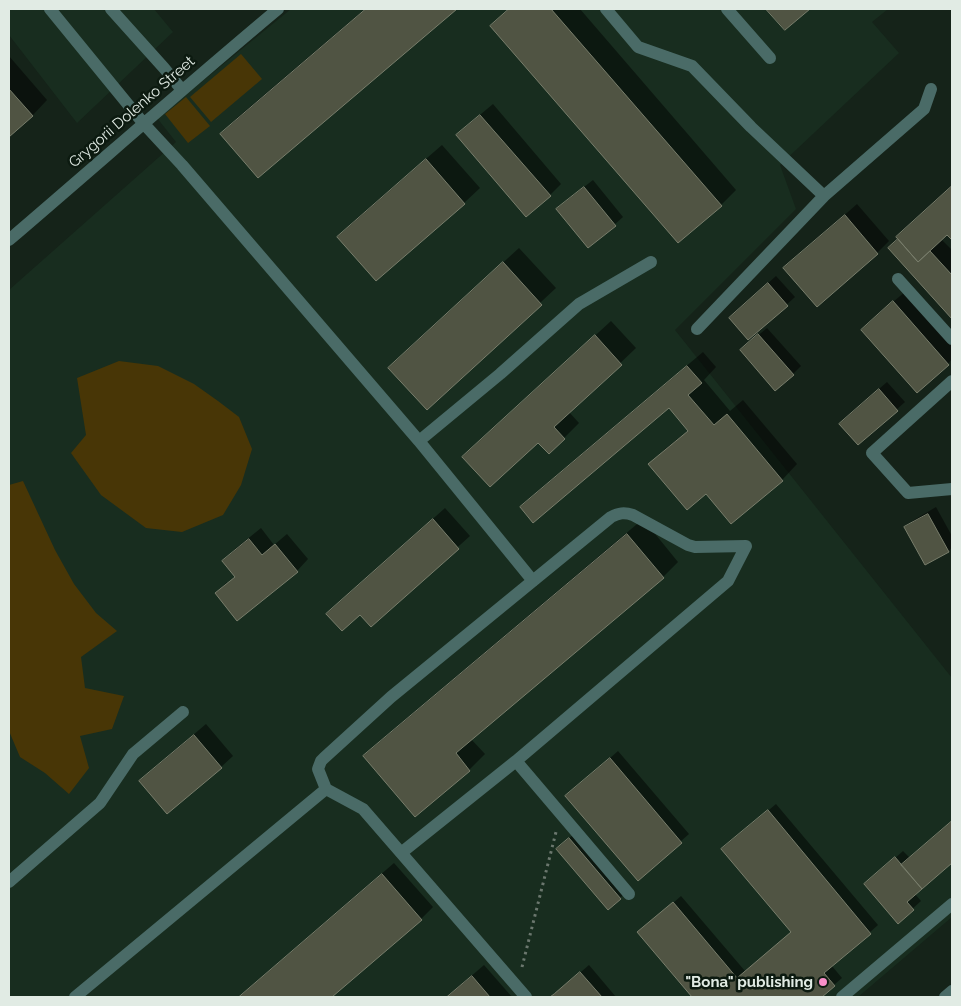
<!DOCTYPE html>
<style>
body{margin:0}
#map{position:relative;width:961px;height:1006px;overflow:hidden;background:#152319;font-family:Raleway,sans-serif}
canvas{display:block}
.frame{position:absolute;inset:0;border:10px solid #e1ebe4;pointer-events:none}
</style>
<div id="map">
<canvas width="961" height="1006"></canvas>
<div class="frame"></div>
</div>
<script>
const c = document.querySelector('canvas').getContext('2d');
c.lineJoin = 'round';
function fill(path, color) { c.fillStyle = color; c.fill(path, 'evenodd'); }
function trace(path, color, width, dash) { c.strokeStyle = color; c.lineWidth = width; c.lineCap = dash ? 'butt' : 'round'; c.setLineDash(dash || []); c.stroke(path); }
function drawText(font, color, halo, rows, align = 'center') {
  c.font = font + ' Raleway,sans-serif'; c.lineWidth = 5; c.setLineDash([]); c.textBaseline = 'middle'; c.strokeStyle = halo; c.fillStyle = color; for (const [text, x, y, turn = 0] of rows) {
    c.save(); c.translate(x, y); c.rotate((+turn || 0) * Math.PI / 180); c.textAlign = isNaN(turn) ? turn : align; if (halo) c.strokeText(text, 0, 0); c.fillText(text, 0, 0); c.restore();
  }
}
const built = new Path2D(`
 M9,9H154L173,32L77,123L9,35Z
 M291,9H888L872,22L899,53L780,165L796,209L675,330L952,678V917L858,997H9V290L176,142L157,118Z`);
const green = new Path2D(`
 M241,54L262,79L211,122L190,97Z
 M186,97L210,126L188,143L165,114Z
 M119,361L158,366L194,384L218,401L239,417L252,449L241,485L223,515L182,532L146,528L101,495L71,453L86,435L77,378Z
 M23,481L55,550L74,584L96,613L117,631L81,657L85,688L124,696L112,729L80,736L89,768L69,794L45,773L20,757L9,731V485Z`);
const shadow = new Path2D(`
 M365,9H454L258,176L222,134L237,118Z
 M507,9H580L736,190L721,205L492,26L508,10Z
 M9,56L47,100L32,116L9,136Z
 M493,104L561,184L550,195L458,136L469,124Z
 M442,145L480,188L464,203L339,237L354,221Z
 M593,180L623,217L589,247L566,201Z
 M952,186V238L948,233L941,239L952,250V317L890,248L909,226Z
 M857,204L889,241L877,253L817,305L797,257Z
 M519,248L556,288L427,408L405,352Z
 M776,276L795,297L749,339L738,310Z
 M906,291L952,344V359L948,364L874,318Z
 M611,321L636,348L569,412L579,423L564,438L538,441L479,442Z
 M767,328L801,366L793,374L749,343Z
 M703,352L716,367L704,380L730,411L743,400L797,464L782,480L706,493L650,464L665,449L689,430L669,407L521,507L537,492Z
 M887,382L905,402L858,444L848,416Z
 M936,507L952,536V547L949,551L926,563L906,528L914,520Z
 M445,508L470,536L371,625L360,613L340,602Z
 M643,519L678,562L663,577L471,739L485,754L469,770L415,816L365,756L380,741Z
 M261,528L274,545L287,534L308,559L297,571L216,593L227,582V585L241,574L224,561L235,549Z
 M206,724L233,756L221,767L140,781L152,770Z
 M618,751L689,834L638,879L575,789Z
 M776,804L878,925L832,966L842,978L820,997H693L639,933L681,896L745,971L792,932L731,842Z
 M952,821V862L915,894L921,901L898,922L866,884L903,851L910,858Z
 M573,835L623,895L620,898L561,845Z
 M394,863L433,907L421,919L331,997H239Z
 M484,965L512,997H447Z
 M589,965L616,997H551L554,995Z`);
const building = new Path2D(`
 M366,9H457L258,178L220,134Z
 M509,9H551L722,206L678,243L490,26Z
 M766,9H810L785,30Z
 M9,89L33,116L9,137Z
 M480,115L551,196L526,217L456,135Z
 M426,159L465,204L376,281L337,237Z
 M952,186V240L947,235L918,262L896,237Z
 M584,187L616,226L588,248L556,209Z
 M845,215L878,254L817,307L783,268Z
 M898,239L918,262L930,251L952,275V319L888,248Z
 M503,262L542,305L427,410L388,368Z
 M768,283L788,306L748,340L729,318Z
 M893,301L949,365L917,393L861,330Z
 M758,334L794,375L775,391L740,350Z
 M595,335L622,365L554,427L565,439L549,454L538,443L490,487L462,457Z
 M687,366L702,383L688,395L714,425L727,414L783,481L731,524L706,494L687,510L648,464L688,431L669,408L533,523L520,507Z
 M879,389L898,411L858,445L839,424Z
 M928,514L949,552L925,565L904,527Z
 M433,519L459,549L371,627L360,615L342,631L326,614Z
 M627,534L664,578L456,753L470,771L415,817L363,756Z
 M249,539L262,555L275,544L298,572L237,621L215,593L235,577L222,561Z
 M194,735L222,768L167,814L139,781Z
 M610,758L682,843L638,881L565,796Z
 M768,810L871,934L824,973L835,986L822,997H692L637,932L673,902L737,978L791,932L721,849Z
 M952,821V863L922,889L901,865Z
 M569,838L621,899L608,910L556,849Z
 M895,857L922,889L907,902L914,910L898,924L864,884Z
 M382,874L422,920L332,997H239Z
 M580,972L602,997H550L554,994Z
 M472,976L490,997H447Z`);
const path = new Path2D(`
 M522,967L556,832`);
const minor = new Path2D(`
 M50,9L144,124L182,165L419,441L533,581
 M111,9L164,68L182,90
 M606,9L638,47L692,66L751,127L824,196L924,109L931,89
 M727,9L770,58
 M9,240C99,163 187,85 278,9
 M898,279L952,339
 M697,329L824,196
 M952,381L872,453L908,493L952,489
 M419,441L500,374L579,304L651,262
 M326,789L318,769L321,761L324,758L391,697L611,517C619,513 624,512 633,515L688,545L695,547L746,546L728,581L516,761
 M401,853L516,761L629,894
 M9,882L100,803L133,754L183,712
 M75,997L326,789L363,809L526,997
 M842,997L952,904
 M945,997L952,991`);
const markers = [
 [823,982,5,"#f98fc9"]
];
const streetNames = [
 ["Grygorii Dolenko Street",132,112,-41]
];
const poiNames = [
 ["\"Bona\" publishing",813,982]
];
fill(built, '#182d1f');
fill(green, '#483606');
fill(shadow, '#0007');
fill(building, '#505443');
trace(building, '#787d6b', 1);
trace(path, '#6b776e', 3, [2.5, 4]);
trace(minor, '#4a6b67', 12);
for (const [x, y, r, color] of markers) { const dot = new Path2D(); dot.arc(x, y, r, 0, 2 * Math.PI); c.fillStyle = color; c.fill(dot); trace(dot, '#0c1a10', 2); }
drawText('15px', '#e1ebe4', '#0c1a10', streetNames);
drawText('bold 15px', '#e1ebe4', '#0c1a10', poiNames, 'right');
</script>
